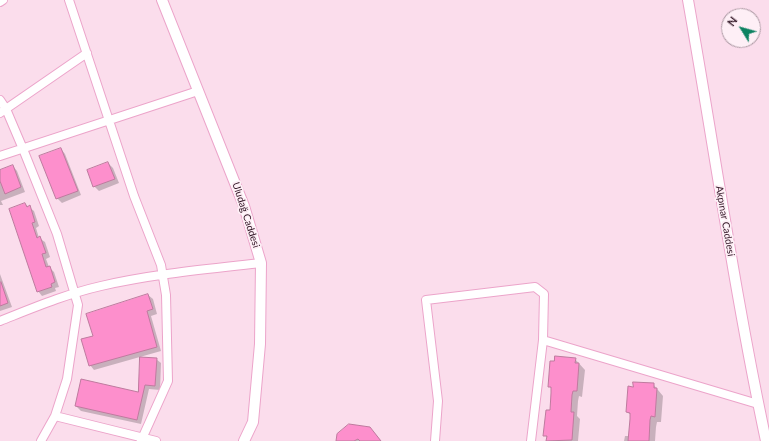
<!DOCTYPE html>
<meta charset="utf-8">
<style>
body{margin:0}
#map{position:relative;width:769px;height:441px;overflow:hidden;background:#fbddec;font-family:Lato,sans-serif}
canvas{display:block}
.north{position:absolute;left:721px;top:8px;width:40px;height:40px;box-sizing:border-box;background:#feeff6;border:1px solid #ac99a3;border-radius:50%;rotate:307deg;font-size:11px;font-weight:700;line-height:16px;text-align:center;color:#321726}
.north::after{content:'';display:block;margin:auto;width:14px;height:18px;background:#0d8261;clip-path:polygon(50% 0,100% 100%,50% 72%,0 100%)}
</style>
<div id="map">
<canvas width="769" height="441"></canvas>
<div class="north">N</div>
</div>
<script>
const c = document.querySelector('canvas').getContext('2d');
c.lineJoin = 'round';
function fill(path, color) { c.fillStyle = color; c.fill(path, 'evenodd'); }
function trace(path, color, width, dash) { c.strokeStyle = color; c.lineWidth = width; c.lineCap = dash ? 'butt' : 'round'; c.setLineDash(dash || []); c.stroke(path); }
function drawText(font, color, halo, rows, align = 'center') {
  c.font = font + ' Lato,sans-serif'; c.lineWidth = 3.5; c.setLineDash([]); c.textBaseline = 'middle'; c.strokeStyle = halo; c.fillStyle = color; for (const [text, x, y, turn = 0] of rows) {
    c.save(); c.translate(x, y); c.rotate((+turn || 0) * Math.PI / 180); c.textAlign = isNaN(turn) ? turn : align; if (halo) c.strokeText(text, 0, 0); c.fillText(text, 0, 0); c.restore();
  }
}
const shadow = new Path2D(`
 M61,149L65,154L81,195L62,203L57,198Z
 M108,163L113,168L119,183L99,191L94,186Z
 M13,166L17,171L25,192L1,201L3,205H0V182H1L0,171Z
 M25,204L34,211L39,226L36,228L39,238L45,242L50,257L46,259L49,267L54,272L59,287L55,288L56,291L42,296L38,291Z
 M0,274L12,307L0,311Z
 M148,295L153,299L157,314L151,316L161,351L94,370L90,365L95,336Z
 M156,359L161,363L160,390L149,389L141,424L81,411L76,406L139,393Z
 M575,359L585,370L582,397L579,396L578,401L577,416L580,419L578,441H548V439L545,435L551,412L552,389L549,386Z
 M653,384L663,396L661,422H657L656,427L655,441H624L625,436H629L631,415L627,412L634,388Z
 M370,428L381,441H338Z`);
const building = new Path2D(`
 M61,148L78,191L56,199L39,156Z
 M108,162L115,179L93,187L87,170Z
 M13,165L21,187L5,194L0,181V170Z
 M25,203L27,207L30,205L35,222L32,223L37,238L40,236L46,253L42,254L46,267L50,266L55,282L51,284L52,287L37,292L9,209Z
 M1,282L8,303L0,306V283Z
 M148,294L153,309L147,311L157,347L89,366L81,339L93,336L86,314Z
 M555,356L576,358L575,363H579L577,391H573L572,395L571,412H574L572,440L546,441L547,436H543L546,410H550L551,393V387H548L550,361H554Z
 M140,357L157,358L155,386L145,385L137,420L75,406L81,379L138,392Z
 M633,382L654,383V388H657L655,417L651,416L650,420L649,441H628L630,419V413L626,412L628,386L633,387Z
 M349,424L370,427L381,441H360L358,439L354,441H336L337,434Z`);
const minor = new Path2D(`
 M69,0L134,196L161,265L166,295L168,381L141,441
 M0,2L3,0
 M0,100L6,109L23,149L57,234L78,305L67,379L55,416L41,441
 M0,113L87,53
 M0,156L198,91
 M0,321C33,308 66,294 101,286C153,274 208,269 261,263
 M543,340L758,404
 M55,416L156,441
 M435,441L438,401L426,300L535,287L544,294L543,340L531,441`);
const tertiary = new Path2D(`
 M162,0L244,206L261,263L260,344L253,422L244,441
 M688,0C714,147 735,295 766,441`);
const streetNames = [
 ["Uludağ Caddesi",246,215,72],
 ["Akpınar Caddesi",725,221,80]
];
fill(shadow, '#0003');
fill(building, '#fd8fcc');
trace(building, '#be7a9e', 1);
trace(minor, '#eca4ca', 10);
trace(tertiary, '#eca4ca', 12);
trace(minor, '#fff', 8);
trace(tertiary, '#fff', 10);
drawText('10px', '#321726', '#feeff6', streetNames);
</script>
